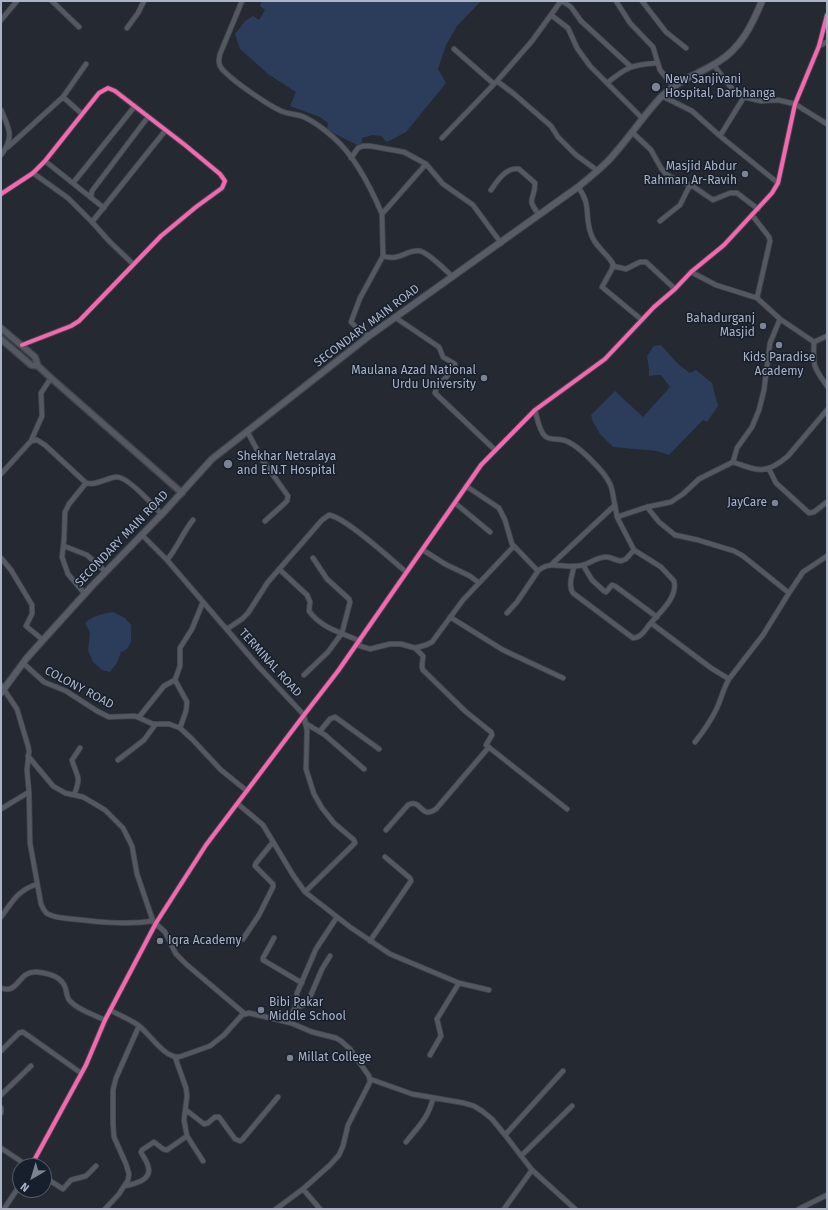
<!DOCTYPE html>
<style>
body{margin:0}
#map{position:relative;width:828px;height:1210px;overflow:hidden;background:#242932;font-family:"Fira Sans",sans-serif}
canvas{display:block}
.frame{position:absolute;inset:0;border:2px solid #abb4c6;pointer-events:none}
.north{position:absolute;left:12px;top:1158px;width:40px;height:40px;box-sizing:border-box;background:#171f2d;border:1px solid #525b6a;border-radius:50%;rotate:218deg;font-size:11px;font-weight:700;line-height:16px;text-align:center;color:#abb4c6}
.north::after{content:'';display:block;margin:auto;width:14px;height:18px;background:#7c8392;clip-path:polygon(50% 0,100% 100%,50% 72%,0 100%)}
</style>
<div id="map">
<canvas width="828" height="1210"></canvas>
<div class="frame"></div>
<div class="north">N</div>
</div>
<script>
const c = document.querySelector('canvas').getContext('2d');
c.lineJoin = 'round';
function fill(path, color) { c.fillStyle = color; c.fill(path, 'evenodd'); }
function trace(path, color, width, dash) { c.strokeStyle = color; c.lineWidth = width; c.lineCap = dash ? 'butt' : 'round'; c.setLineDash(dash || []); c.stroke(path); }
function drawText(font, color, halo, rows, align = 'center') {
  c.font = font + ' "Fira Sans",sans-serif'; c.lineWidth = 3; c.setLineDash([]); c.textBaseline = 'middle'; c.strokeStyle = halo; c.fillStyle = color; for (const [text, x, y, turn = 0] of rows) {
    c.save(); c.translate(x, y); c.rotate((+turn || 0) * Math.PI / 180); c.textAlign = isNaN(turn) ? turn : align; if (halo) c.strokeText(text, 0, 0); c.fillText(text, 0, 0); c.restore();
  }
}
const water = new Path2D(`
 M262,1H481L457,26L446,45L438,69L446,83L406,132L387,142L381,136L372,135L362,138L361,147L327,130L328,123L320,117L290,106L296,92L268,74L240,49L235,34L245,21L253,16L259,20L265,10L260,6Z
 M661,345L678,364L690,373L696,370L712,383L718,406L707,422L703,420L669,455L657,451L613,447L600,434L593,422L591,415L615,391L643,417L670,387L661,375H657L649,376V370L647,356L654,346Z
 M113,612L125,618L131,625V642L127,649L121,652L117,663L110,672L102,670L93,662L88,650L90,633L85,623C94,615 102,614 113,612Z`);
const minor = new Path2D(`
 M52,1L79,27
 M242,1L220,54C219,58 218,62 220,66C226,77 268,105 281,111C288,114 296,114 304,117C315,122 325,130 334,138C356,157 371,188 382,214
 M562,1L571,7L581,21L630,66
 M616,1L630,23L653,47L660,70L674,87
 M642,1L666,32L686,48
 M551,15L568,28L577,48L590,66L642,118
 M1,20L17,1
 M127,28L138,13L144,1
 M819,46L827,42
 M454,49L494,84
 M713,64L729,85L735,92L744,97L761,101L778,100L795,104L827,124
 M497,81L514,94L551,126L558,137L576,155L598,171
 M607,83C627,67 631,65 657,63
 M662,96L692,111L720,136L778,183
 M63,97L86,64
 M1,110C9,128 15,137 1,155
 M632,132L651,150L661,168L666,174L673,178L694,187L713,200L730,193H737L758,209
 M720,136L744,97
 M442,138L497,81L532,41L561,1
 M8,147L63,97L82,114
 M351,158L358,148L363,146H370L404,152L426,164L443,184L473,205L501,243
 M45,161L104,208
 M33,173L68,198L92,222L109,241L133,264
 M73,183L135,106
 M578,187C592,205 584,215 591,234C595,247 607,253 613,264L612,269L602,287L642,320
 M491,190C497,181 506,167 519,169L535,183C535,202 525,196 539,215
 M1,194L33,173L45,161L95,98L99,93L108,88L115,91L185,145L220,174L225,181L222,188L196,207L161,236L79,321L71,326L22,345
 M91,198L92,191L148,117
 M752,215L769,237L770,241L757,298
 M660,221L680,205L690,185
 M92,222L165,131
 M383,256C400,262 406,249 420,251C429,253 445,270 453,277
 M613,266L626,269L640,262H646L675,289
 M691,272L716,285L757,298L780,319L814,342L827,336
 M396,318L439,347L443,357L455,364L454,368L436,389L435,393L495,450
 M369,336L357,328L351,322L360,298L383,256L382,214L426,164
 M814,342C813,367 813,366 827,386
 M535,410C537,417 539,431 545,436C550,441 559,438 566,441C578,445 605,472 610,484C613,490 613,498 615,505
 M247,431L263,461L288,496L287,501L284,504L265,521
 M31,441L42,416L41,393L51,378
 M733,462L737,448L752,427L759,410L764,390L770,343L780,319
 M769,469L776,483L809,513L814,512L827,502
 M1,474L31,441L37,440L45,445L86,483C96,486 106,478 116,477C128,476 154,506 162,515
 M466,486L499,508L505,520L512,544L538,571C551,559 567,570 583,565C591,563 597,557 606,557C612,557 616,561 621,561L626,559L634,550L661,567L674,581C678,598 659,613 650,624C645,630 641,638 633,638L573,593C568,586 572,575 574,567
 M455,503L490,532
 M647,507L659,522L675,535L698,540L734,551L743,556L789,593L763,635L729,679
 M617,517L647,507L671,502L683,494L699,479L733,462C758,471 766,475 788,456L827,410
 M142,535L167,560L259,667L304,715L307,731L306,769L314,794L322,808L334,823L354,840L355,843L305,892
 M64,546L87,555L106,572
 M423,550L445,564L470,576L479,583
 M1,558L11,570L32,605V614L26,626L43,640
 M167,560C178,547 183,532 193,520
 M552,564L615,505L617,517L634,550
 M583,565L592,580L604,591L606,592L612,585L615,586L657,617
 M279,569L307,595L310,602L309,611C321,628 342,633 360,641
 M789,593L803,572L827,556
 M85,594L68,574L62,557L64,540L65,512L69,504L86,483
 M507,613L517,602L538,571
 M450,617L503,650L563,678
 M651,623L711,668L729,679C723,689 721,700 716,710C710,722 703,732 695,742
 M227,629L242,619L248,613L268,582L322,520L329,515C345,517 392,560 406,572
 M357,645L370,649L390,644H401L415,648L423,656L422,667L423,670L465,711L491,732L492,735L486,745L567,809
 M415,648L426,645L432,642L463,600L514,546
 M23,663L44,682L66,691L97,711L109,717L135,716L153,724H169L180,728L192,739L221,770L247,791
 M304,675L328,652L342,633L350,602L349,599L327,579L313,558
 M1,685L17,709L28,746L29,751L27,770L29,792L30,843L41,904C43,908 44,912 48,914C55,918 64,918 72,919C99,922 126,925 153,921
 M139,717L164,686L175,680
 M305,723L325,735L364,769
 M180,728L186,711L187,702L175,680L180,666V648L192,629L203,602
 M320,731L330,719L335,717L379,749
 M28,756L53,786L65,793L83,797L95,804L105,810L123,828L132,846L137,874L153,921L165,932L176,954L186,964L245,1014
 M118,760L144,740L155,725
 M74,795C82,775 77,778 72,760L80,748
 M238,804L263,825L293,875L305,892L350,927L390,954L459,983L489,990
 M1,809L29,792
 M386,830L408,805C422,798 420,820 436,809L489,747
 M1,917C13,901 17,891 37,884
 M274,938L263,958V960L302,983
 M243,939L259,915L273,887V884L255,866L256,863L273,842
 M370,941L411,881L410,878L385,857
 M1,988C19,995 18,970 37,972C47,973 61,976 65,987C67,991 66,997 70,1001C78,1010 94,1015 105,1020
 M295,1008L307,1004L322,969L330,956
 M110,1010C119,1015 129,1019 138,1025C150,1034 164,1058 179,1057L210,1046L224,1035L242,1015L249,1013L291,1023L312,1032L336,1038L341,1041L350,1049L369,1076L370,1082L348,1125L343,1146L339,1155L330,1165L303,1189L276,1209
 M287,1022L295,1008L297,993L316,949L337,917
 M1,1051L19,1033L23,1032L81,1073
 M430,1055L441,1036L437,1019L459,983
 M175,1057L186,1088L187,1096L184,1120L187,1136L203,1161
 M370,1079L412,1094L464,1103L474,1106L482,1111L492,1119L505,1135L532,1170L575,1209
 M1,1095L31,1066
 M1,1108V1113
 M186,1110L204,1124L208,1123L215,1117H219L235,1139L240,1141L242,1140L278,1097
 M505,1135L563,1071
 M406,1142C418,1127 429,1117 433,1098
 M1,1148L28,1166
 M521,1156L572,1106
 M31,1166L86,1065L105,1020L156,923L206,845L304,715L338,671L481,465L535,410L605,359L654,307L675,289L691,272L724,245L772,193L778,183L795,104L819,46L827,15
 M44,1177L63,1189L71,1180L86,1176L96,1166
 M125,1186C134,1184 153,1180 148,1166C147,1161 143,1157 141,1152L142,1150L154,1142L163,1149L167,1150L187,1136
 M303,1189L320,1209
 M4,1209L20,1185
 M105,1209L119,1194L128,1180L129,1174L126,1164L114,1137L113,1124V1090L116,1078L139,1026
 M504,1209L532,1170
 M799,1209L827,1195`);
const tertiary = new Path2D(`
 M1,328L35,357L38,366L51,378L182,493
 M1,339L31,365L38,366`);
const secondary = new Path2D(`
 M1,693L26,659L43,640L91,587L163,513L212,459L369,336L578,187C589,178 599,170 608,161C627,141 642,117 661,97C678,80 699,74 718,62C741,48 752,25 762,1`);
const cycleway = new Path2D(`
 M1,194L33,173L45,161L95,98L99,93L108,88L115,91L185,145L220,174L225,181L222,188L196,207L161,236L79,321L71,326L22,345
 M31,1166L86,1065L105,1020L156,923L206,845L304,715L338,671L481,465L535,410L605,359L654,307L675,289L691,272L724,245L772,193L778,183L795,104L819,46L827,15`);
const markers = [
 [656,87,5,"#7c8392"],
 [745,174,4,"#7c8392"],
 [763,326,4,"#7c8392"],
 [779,345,4,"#7c8392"],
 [484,378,4,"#7c8392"],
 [228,464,5,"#7c8392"],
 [775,503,4,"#7c8392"],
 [160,941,4,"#7c8392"],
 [261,1010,4,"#7c8392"],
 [290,1058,4,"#7c8392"]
];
const poiNames = [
 ["New Sanjivani",665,80],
 ["Hospital, Darbhanga",665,94],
 ["Masjid Abdur",737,167,"right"],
 ["Rahman Ar-Ravih",737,181,"right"],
 ["Bahadurganj",755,319,"right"],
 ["Masjid",755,333,"right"],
 ["Kids Paradise",779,358,"center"],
 ["Academy",779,372,"center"],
 ["Maulana Azad National",476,371,"right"],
 ["Urdu University",476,385,"right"],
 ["Shekhar Netralaya",237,457],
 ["and E.N.T Hospital",237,471],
 ["JayCare",767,503,"right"],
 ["Iqra Academy",168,941],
 ["Bibi Pakar",269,1003],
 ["Middle School",269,1017],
 ["Millat College",298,1058]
];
const streetNames = [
 ["SECONDARY MAIN ROAD",367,326,-37],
 ["SECONDARY MAIN ROAD",122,539,-46],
 ["TERMINAL ROAD",270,663,48],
 ["COLONY ROAD",79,688,28]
];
fill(water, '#2c3d5b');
trace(minor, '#40444c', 6);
trace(tertiary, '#40444c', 8);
trace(secondary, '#40444c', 8);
trace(minor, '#535861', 4.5);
trace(tertiary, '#535861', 5.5);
trace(secondary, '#575c66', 6);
trace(cycleway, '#f766af', 4);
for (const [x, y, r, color] of markers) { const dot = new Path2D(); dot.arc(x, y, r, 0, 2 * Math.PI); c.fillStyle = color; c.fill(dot); trace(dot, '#171f2d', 1.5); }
drawText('12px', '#abb4c6', '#171f2d', poiNames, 'left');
drawText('12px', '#abb4c6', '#171f2d', streetNames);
</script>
